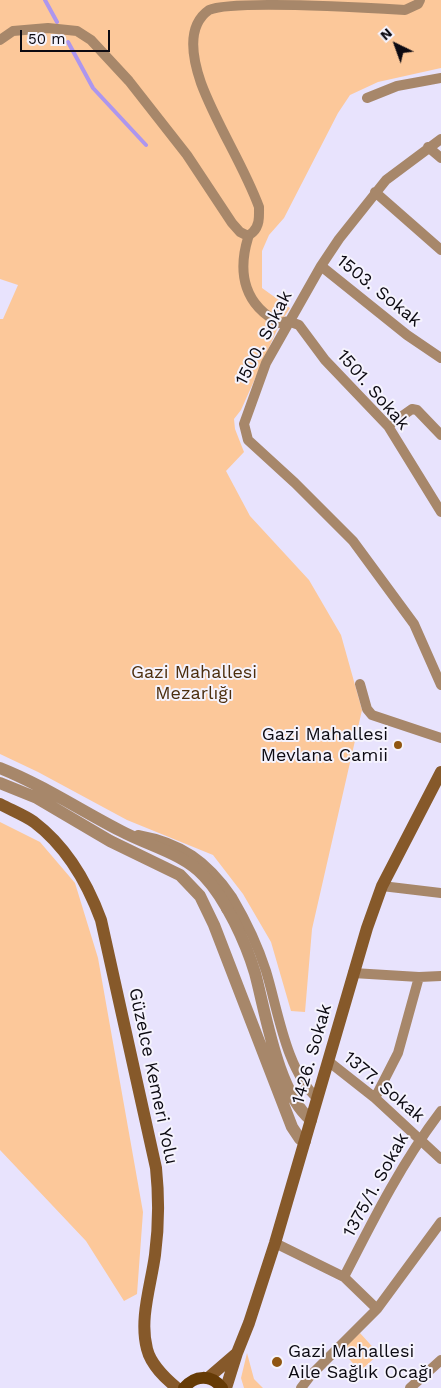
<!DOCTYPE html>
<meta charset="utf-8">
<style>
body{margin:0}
#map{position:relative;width:441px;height:1388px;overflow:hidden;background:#e8e3fd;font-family:"Work Sans",sans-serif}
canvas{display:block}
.north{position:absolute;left:371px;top:20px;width:50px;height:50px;-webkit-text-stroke:4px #f5f3fd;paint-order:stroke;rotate:318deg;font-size:14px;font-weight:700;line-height:20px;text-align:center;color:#0c0a12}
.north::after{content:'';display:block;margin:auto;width:18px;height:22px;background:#0c0a12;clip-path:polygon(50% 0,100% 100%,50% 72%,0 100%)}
.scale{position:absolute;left:20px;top:30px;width:90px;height:22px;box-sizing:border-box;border:2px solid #0c0a12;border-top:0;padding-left:6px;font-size:15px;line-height:18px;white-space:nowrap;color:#0c0a12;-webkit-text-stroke:4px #f5f3fd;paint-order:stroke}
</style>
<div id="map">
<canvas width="441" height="1388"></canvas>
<div class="north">N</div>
<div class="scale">50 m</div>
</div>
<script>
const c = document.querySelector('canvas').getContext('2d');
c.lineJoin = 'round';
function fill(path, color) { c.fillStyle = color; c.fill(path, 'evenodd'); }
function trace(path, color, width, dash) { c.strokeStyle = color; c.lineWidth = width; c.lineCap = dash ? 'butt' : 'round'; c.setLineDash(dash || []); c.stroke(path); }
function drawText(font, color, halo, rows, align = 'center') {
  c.font = font + ' "Work Sans",sans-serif'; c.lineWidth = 4; c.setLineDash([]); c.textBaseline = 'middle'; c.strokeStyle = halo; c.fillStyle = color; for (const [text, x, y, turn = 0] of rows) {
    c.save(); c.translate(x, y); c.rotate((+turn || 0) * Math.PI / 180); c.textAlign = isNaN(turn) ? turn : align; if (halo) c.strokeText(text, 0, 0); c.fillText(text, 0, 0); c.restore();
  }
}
const green = new Path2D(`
 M0,0H441V68L378,82L350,95L338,113L284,218L269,235L262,251V288L290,308L280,323L241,410L234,419L235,429L244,452L226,471L250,516L309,580L341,635L362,710L312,929L305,1012L291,1011L271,942L243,894L213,855L127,820L38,772L0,754V319H3L18,285L0,279Z
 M0,822L40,842L75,883L98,958L143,1212L137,1294L124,1301L86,1241L0,1150Z
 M360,1333L379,1354L360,1371L341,1350Z
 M247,1353L254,1379L263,1388H244L241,1378Z`);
const stream = new Path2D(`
 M45,0L57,22
 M68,42L93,88L146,145`);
const minor = new Path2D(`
 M420,0L418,4L405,10C371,8 232,0 209,10C186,26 193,60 201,83C217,126 243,164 259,207C259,216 260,225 253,232C250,235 249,234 248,238C237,274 245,306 280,323L288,321L299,325L325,360L388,426L441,512
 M0,40L13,31L48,28L77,31L91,40L129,81L187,155L232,223L240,232L248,236
 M367,98L397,86L441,78
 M441,139L386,180L339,239L321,266L266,363L244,424L248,440L295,483L353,541L414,624L441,685
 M428,147L441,158
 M375,192L441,250
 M321,266L407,335L441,358
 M388,426L412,409L417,410L441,435
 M360,684L367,709L372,715L441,738
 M138,835C182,843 207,861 232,897
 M382,886L441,893
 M226,909L232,897C245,919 258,946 266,971C278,1010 286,1070 317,1098
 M353,973L419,977L441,976
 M328,1061L375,1098L441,1159
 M375,1098L398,1053L419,977
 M275,1243L344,1277L377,1309
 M344,1277C373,1220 402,1162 441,1111
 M301,1388L311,1375L377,1309L441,1222
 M410,1388L441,1360`);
const tertiary = new Path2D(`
 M0,768C43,785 80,810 121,831C149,846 182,853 204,876C226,899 246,943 255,973C266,1014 278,1093 311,1120
 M0,783L37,798L110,841L180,875L200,896L214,925L292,1127L300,1139L305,1141`);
const secondary = new Path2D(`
 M0,804C11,810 24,815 34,822C67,847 87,882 101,920L156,1168C159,1197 159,1225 155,1255C151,1285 139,1319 147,1349C151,1365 165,1378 177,1388
 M237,1353L249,1323L275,1243L367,928L382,886L441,772
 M208,1378L237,1353L226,1388`);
const primary = new Path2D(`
 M184,1388C195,1375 211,1374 222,1388`);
const markers = [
 [398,745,5,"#905611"],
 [277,1362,6,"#905611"]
];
const streetNames = [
 ["1503. Sokak",379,291,39],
 ["1500. Sokak",264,338,-63],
 ["1501. Sokak",373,390,49],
 ["1426. Sokak",312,1054,-74],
 ["Güzelce Kemeri Yolu",153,1076,78],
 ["1377. Sokak",384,1087,40],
 ["1375/1. Sokak",376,1185,-61]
];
const parkNames = [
 ["Gazi Mahallesi",194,673],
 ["Mezarlığı",194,694]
];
const poiNames = [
 ["Gazi Mahallesi",388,735],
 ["Mevlana Camii",388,756],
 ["Gazi Mahallesi",288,1352,"left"],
 ["Aile Sağlık Ocağı",288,1373,"left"]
];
fill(green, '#fcc89a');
trace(stream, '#ad96ee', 4);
trace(minor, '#a7876a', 10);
trace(tertiary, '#a7876a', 12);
trace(secondary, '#86592a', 12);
trace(primary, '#663b06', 12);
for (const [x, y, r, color] of markers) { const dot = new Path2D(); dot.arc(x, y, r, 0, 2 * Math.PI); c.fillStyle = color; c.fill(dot); trace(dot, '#f5f3fd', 2); }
drawText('18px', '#0c0a12', '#f5f3fd', streetNames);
drawText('18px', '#4c2e0e', '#f5f3fd', parkNames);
drawText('18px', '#0c0a12', '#f5f3fd', poiNames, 'right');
</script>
